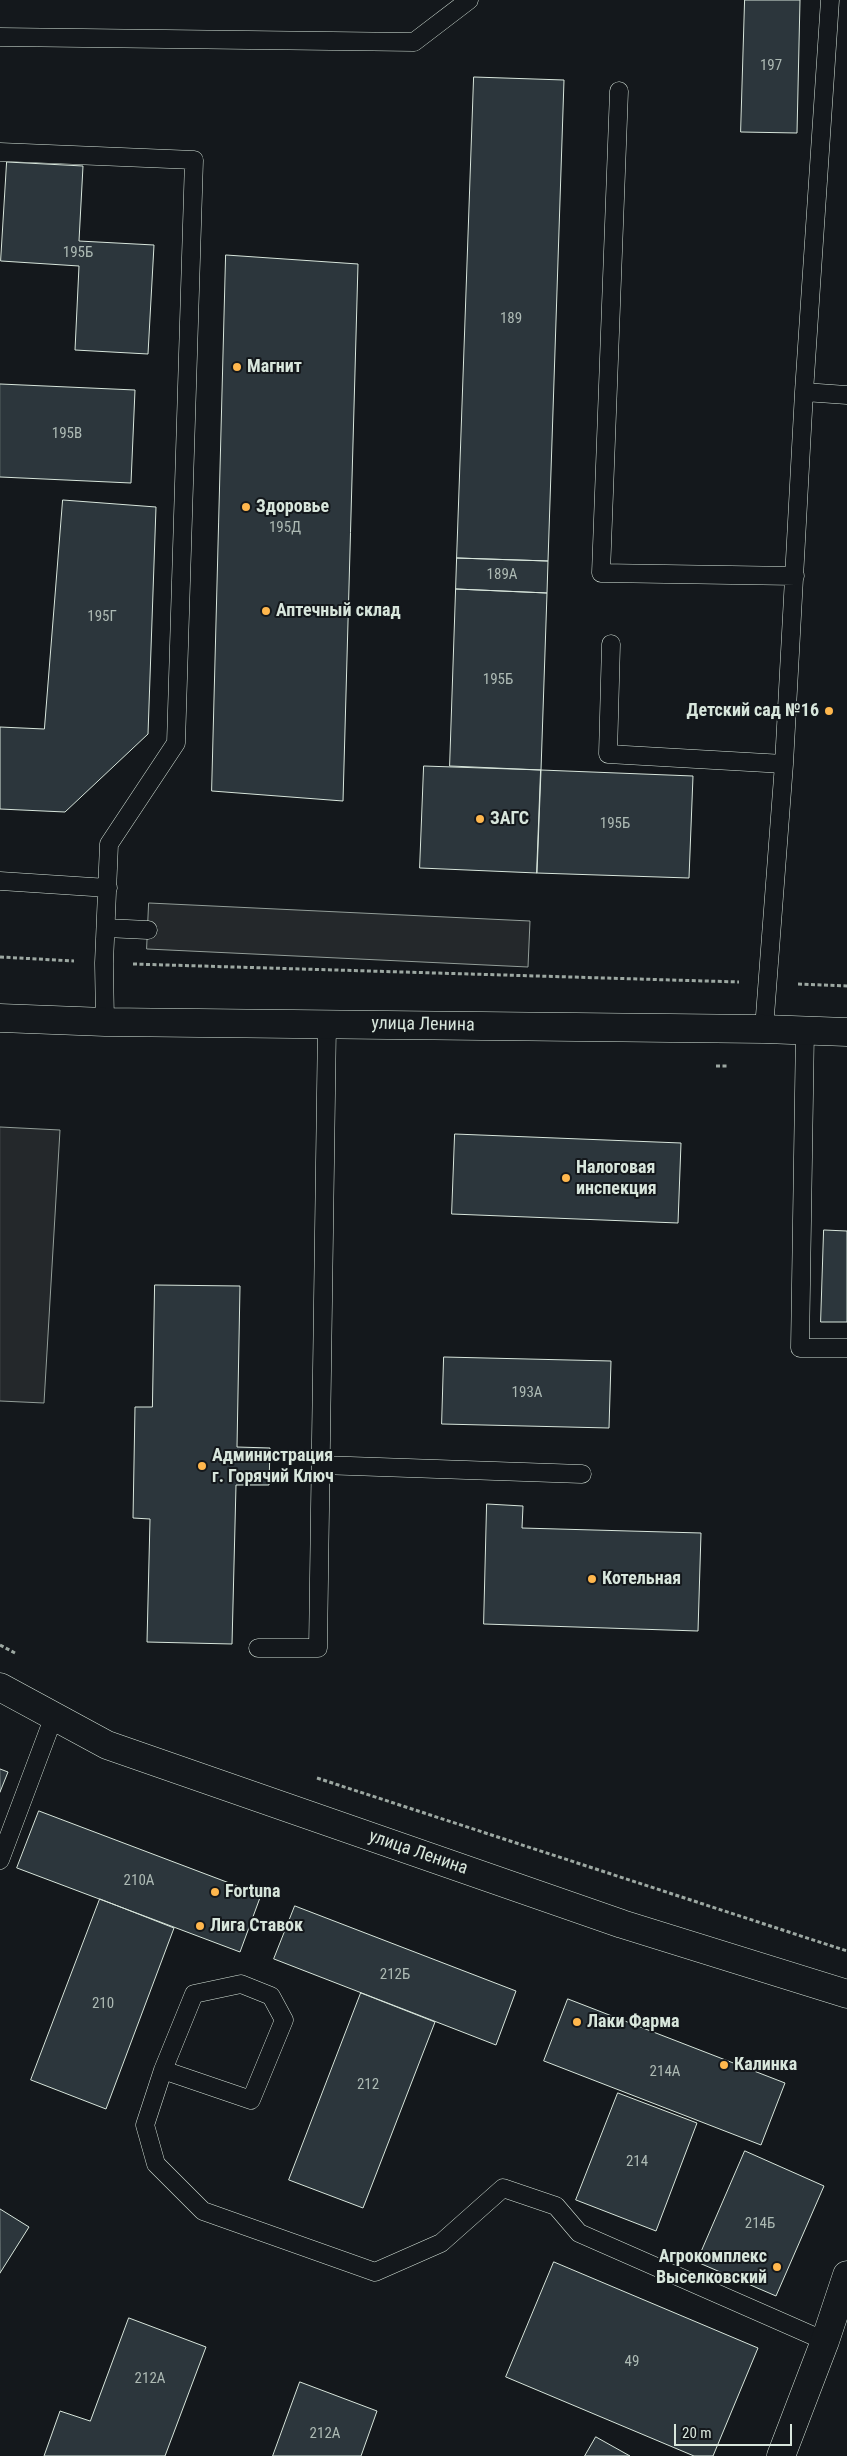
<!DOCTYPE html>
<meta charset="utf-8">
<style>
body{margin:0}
#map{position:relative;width:847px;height:2456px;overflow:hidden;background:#14181c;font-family:"Roboto Condensed",sans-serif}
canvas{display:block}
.scale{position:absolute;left:674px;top:2424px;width:118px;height:22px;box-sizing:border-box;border:2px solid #d8e6dc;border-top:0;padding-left:6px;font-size:15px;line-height:18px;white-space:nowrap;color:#d8e6dc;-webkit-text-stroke:4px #14181c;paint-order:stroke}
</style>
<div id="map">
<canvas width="847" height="2456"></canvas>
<div class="scale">20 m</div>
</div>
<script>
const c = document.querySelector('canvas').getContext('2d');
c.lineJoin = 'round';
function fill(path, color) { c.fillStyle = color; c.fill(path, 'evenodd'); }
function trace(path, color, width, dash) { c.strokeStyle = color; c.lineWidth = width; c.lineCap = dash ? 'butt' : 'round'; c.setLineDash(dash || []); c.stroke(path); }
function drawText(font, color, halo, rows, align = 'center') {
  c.font = font + ' "Roboto Condensed",sans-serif'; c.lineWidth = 4; c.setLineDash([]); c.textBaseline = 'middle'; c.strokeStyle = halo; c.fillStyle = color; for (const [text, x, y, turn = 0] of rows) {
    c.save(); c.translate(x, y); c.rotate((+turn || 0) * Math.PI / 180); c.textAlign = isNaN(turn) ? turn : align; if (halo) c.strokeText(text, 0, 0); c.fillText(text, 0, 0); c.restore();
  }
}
const parking = new Path2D(`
 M149,903L530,921L528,967L147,949Z
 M0,1127L60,1130L44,1403L0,1401Z`);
const building = new Path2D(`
 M745,0H800L797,133L741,132Z
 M474,77L564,80L548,561L457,558Z
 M7,162L83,166L79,241L154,245L148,354L75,350L79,266L1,261Z
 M226,255L358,264L343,801L212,791Z
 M0,384L135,390L131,483L0,477Z
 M63,500L156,507L148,734L65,812L0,809V727L44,729Z
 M457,558L548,561L547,593L456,589Z
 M456,589L547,593L541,770L450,766Z
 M424,766L541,770L537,873L420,868Z
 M541,770L693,776L689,878L537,873Z
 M455,1134L681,1143L678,1223L452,1214Z
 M824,1230L847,1231V1322H821Z
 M155,1285L240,1286L237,1447L270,1448L269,1485H236L232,1644L147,1642L150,1519L133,1518L135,1407H152Z
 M444,1357L611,1361L609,1428L442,1424Z
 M487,1504L523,1506L522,1528L701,1533L698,1631L484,1624Z
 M0,1769L8,1772L0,1792Z
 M39,1811L261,1895L240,1952L17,1868Z
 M100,1899L174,1928L106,2109L31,2080Z
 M295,1906L516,1991L496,2045L274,1959Z
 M361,1993L435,2022L363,2208L289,2180Z
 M568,1999L785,2083L761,2145L544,2061Z
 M618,2093L697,2123L656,2231L576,2200Z
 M745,2151L824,2186L776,2296L697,2262Z
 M0,2209L29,2227L0,2273Z
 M554,2262L758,2348L713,2456H694L506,2377Z
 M129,2318L206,2347L165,2456H44L60,2411L90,2421Z
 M300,2382L377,2411L361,2456H273Z
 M596,2437L630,2456H585Z`);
const path = new Path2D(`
 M0,957L74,961
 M133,964L739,982
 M798,984L847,986
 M716,1066H728
 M0,1645L15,1653
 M317,1778L847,1951`);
const lane = new Path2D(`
 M0,37L414,42L469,0
 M619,91L601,573L795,576
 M0,152L194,160L176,743L109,844L104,963L105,1022
 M804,392L847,395
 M611,644L608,754L784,764
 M0,881L108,888
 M106,928L148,930
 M764,1029L784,764L804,392L830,0
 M805,1030L800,1348H847
 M321,1465L582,1474
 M258,1648H318L327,1024
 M0,1860L54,1716
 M163,2070L251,2100L284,2020L271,1996L241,1984L194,1994L163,2070L145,2125L156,2164L203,2211L375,2272L441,2243L503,2188L556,2206L579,2233L825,2341`);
const street = new Path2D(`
 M781,2456L825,2341L847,2275`);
const secondary = new Path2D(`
 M0,1018L105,1022L764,1029L847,1032
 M0,1687L107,1745L622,1924L847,1994`);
const markers = [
 [237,367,5,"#ffb74d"],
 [246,507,5,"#ffb74d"],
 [266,611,5,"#ffb74d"],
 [829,711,5,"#ffb74d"],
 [480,819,5,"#ffb74d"],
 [566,1178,5,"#ffb74d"],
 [202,1466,5,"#ffb74d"],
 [592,1579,5,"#ffb74d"],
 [215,1892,5,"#ffb74d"],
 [200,1926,5,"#ffb74d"],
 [577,2022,5,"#ffb74d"],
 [724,2065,5,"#ffb74d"],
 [777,2267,5,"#ffb74d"]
];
const numberNames = [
 ["197",771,66],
 ["195Б",78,253],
 ["189",511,319],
 ["195В",67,434],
 ["195Д",285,528],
 ["189А",502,575],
 ["195Г",102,617],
 ["195Б",498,680],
 ["195Б",615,824],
 ["193А",527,1393],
 ["210А",139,1881],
 ["212Б",395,1975],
 ["210",103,2004],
 ["214А",665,2072],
 ["212",368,2085],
 ["214",637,2162],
 ["214Б",760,2224],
 ["49",632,2362],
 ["212А",150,2379],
 ["212А",325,2434]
];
const poiNames = [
 ["Магнит",247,367],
 ["Здоровье",256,507],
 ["Аптечный склад",276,611],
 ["Детский сад №16",819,711,"right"],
 ["ЗАГС",490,819],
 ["Налоговая",576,1168],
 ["инспекция",576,1189],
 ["Администрация",212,1456],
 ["г. Горячий Ключ",212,1477],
 ["Котельная",602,1579],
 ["Fortuna",225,1892],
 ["Лига Ставок",210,1926],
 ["Лаки Фарма",587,2022],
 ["Калинка",734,2065],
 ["Агрокомплекс",767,2257,"right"],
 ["Выселковский",767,2278,"right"]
];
const streetNames = [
 ["улица Ленина",423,1025,1],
 ["улица Ленина",418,1853,19]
];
fill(parking, '#24282b');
trace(parking, '#939e99', 1);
fill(building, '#2c363c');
trace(building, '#d8e6dc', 1);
trace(lane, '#d8e6dc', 19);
trace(street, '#d8e6dc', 29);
trace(secondary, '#d8e6dc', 29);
trace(path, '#9da8a2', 3, [4, 2.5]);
trace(lane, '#14181c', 18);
trace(street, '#14181c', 28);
trace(secondary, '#14181c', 28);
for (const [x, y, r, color] of markers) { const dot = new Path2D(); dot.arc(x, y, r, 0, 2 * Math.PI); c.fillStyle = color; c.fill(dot); trace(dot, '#14181c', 2); }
drawText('15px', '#adbab4', null, numberNames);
drawText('bold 18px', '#d8e6dc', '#14181c', poiNames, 'left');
drawText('18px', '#d8e6dc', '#14181c', streetNames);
</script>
